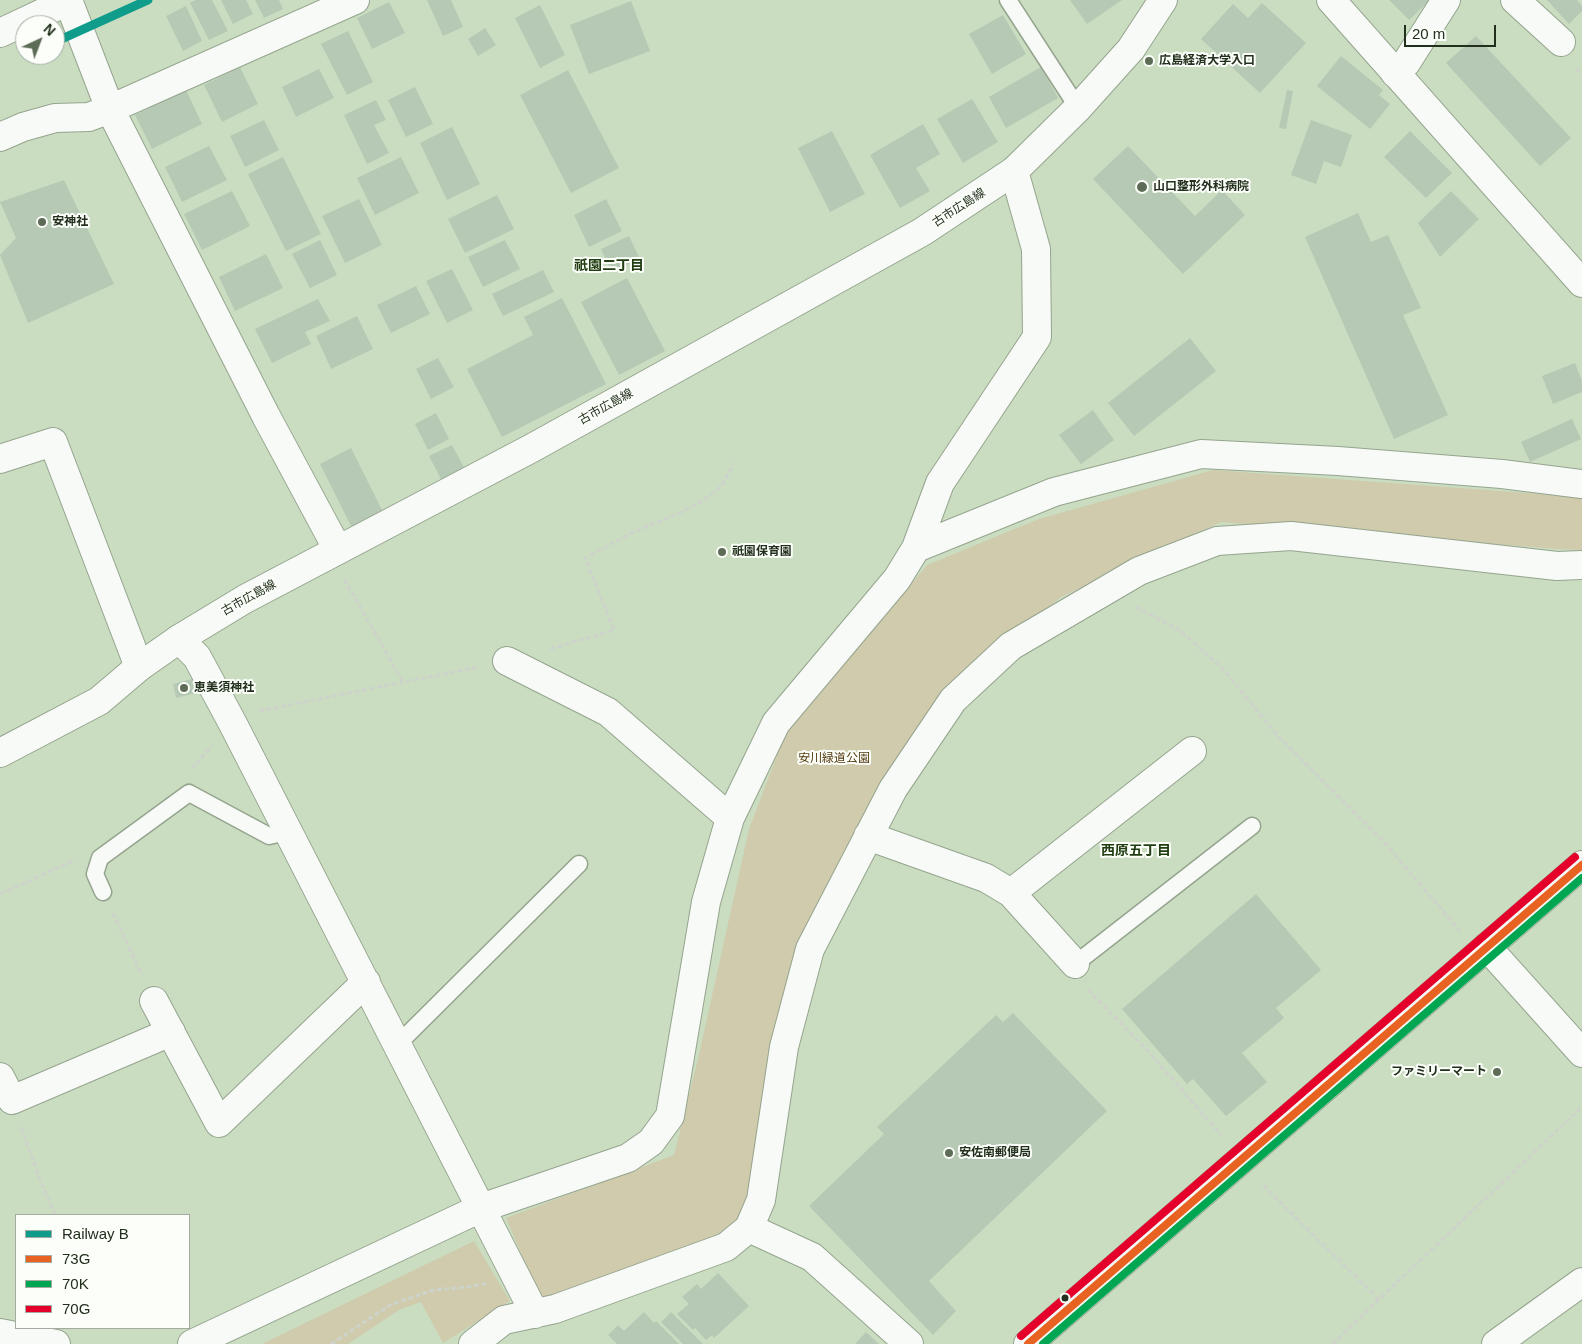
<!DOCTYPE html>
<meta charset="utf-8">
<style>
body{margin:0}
#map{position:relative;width:1582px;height:1344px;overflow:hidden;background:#caddc1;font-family:Arial,sans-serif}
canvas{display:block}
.legend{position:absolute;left:15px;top:1214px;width:175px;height:115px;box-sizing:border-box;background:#fbfef9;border:1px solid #a4aba1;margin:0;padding:6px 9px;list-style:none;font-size:15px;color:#222f1c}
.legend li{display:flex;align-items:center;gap:10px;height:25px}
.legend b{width:25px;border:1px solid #a4aba1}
.north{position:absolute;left:15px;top:15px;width:50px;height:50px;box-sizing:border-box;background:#fbfef9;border:1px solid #a4aba1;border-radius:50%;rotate:43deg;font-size:14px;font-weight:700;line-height:20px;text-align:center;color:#222f1c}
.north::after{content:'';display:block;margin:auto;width:18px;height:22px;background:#5d6c56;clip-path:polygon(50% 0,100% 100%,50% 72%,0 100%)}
.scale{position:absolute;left:1404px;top:25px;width:92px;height:22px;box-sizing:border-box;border:2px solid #222f1c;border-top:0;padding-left:6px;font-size:15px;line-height:18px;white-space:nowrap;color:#222f1c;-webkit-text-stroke:4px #fbfef9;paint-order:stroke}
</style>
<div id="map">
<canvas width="1582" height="1344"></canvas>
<ul class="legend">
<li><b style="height:6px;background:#0f9c8b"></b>Railway B</li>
<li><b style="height:6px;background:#e86222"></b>73G</li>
<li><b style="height:6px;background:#00a651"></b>70K</li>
<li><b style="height:6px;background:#e4002b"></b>70G</li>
</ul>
<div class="north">N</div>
<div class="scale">20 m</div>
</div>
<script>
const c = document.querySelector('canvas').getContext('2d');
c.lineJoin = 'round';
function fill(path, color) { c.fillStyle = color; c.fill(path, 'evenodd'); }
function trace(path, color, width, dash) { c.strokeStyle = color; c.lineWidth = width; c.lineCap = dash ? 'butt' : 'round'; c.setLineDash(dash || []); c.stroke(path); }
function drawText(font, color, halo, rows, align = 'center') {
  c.font = font + ' Arial,"Noto Sans JP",sans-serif'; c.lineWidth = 4; c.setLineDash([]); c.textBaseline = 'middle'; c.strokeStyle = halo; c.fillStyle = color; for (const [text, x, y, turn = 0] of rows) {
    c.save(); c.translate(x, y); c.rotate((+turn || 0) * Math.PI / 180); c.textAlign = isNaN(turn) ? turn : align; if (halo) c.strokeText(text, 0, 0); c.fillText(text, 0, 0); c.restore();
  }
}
const green = new Path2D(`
 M1213,470L1582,497V550L1557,549L1221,522L1061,597L950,687L828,887L747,1212L707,1242L541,1300L506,1218L674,1155L698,1059L749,829L786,732L927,565L1039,519Z
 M474,1241L510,1301L443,1343L421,1302L399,1310L348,1344H262Z`);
const building = new Path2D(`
 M195,0H212L228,31L209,40L190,3Z
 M221,0H246L253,14L233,24Z
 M255,0H279L283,9L264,18Z
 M427,0H451L463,27L443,36Z
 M1070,0H1122L1087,24Z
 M1389,0H1430L1409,20Z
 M1547,0H1577L1582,6V11L1569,24Z
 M631,1L650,51L589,74L570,25Z
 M389,2L405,33L372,49L357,18Z
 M1262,3L1306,43L1260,93L1201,39L1233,4L1248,18Z
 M540,5L565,55L540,68L515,18Z
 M186,6L202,41L183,51L166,16Z
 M1003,15L1026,54L992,74L969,34Z
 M485,28L496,45L478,56L468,39Z
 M348,31L373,82L347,95L321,44Z
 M1476,36L1571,138L1540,166L1446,63Z
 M1341,56L1383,90L1379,95L1390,104L1370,129L1317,86Z
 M240,67L258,104L222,122L204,85Z
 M1041,67L1058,98L1006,128L989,97Z
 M319,69L334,98L296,117L282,87Z
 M568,70L619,168L571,193L520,95Z
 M415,87L433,124L406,137L388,100Z
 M186,90L202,124L152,149L135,115Z
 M1287,90L1293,91L1286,129L1279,128Z
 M972,99L998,142L963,163L937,119Z
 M376,100L386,120L374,125L389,153L367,164L344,115Z
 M264,120L279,150L245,167L230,136Z
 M1311,120L1352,135L1341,167L1324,161L1316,184L1291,175Z
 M923,124L940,154L916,168L930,191L900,208L870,155Z
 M452,127L480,184L447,200L420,143Z
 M832,131L865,194L830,212L798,148Z
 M1410,131L1452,173L1426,198L1384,157Z
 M209,146L227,180L182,202L165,167Z
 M1128,146L1195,216L1222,190L1245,215L1183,274L1093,179Z
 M283,157L321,234L286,251L248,174Z
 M401,157L419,193L375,215L357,178Z
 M64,180L114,284L28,323L0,255L16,238L0,202Z
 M232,191L250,226L202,250L184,214Z
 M1451,191L1479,219L1440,257L1418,223Z
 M497,195L514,229L465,253L448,219Z
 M359,199L382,245L345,263L322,216Z
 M606,199L622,231L589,247L574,215Z
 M1358,213L1371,242L1388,235L1421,308L1403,315L1448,415L1394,439L1305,237Z
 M629,236L640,259L612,272L601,249Z
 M320,240L337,275L310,288L292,254Z
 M505,240L520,269L483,287L468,257Z
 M266,254L283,288L235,311L219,277Z
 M452,269L473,310L447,323L426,281Z
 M543,270L554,292L503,316L492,294Z
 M627,278L665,351L619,375L581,302Z
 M416,286L430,314L391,333L377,305Z
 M562,298L606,384L502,437L467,369L533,335L524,317Z
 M318,299L330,321L305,332L311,344L272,363L255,329Z
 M357,316L373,349L331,369L316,336Z
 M1190,338L1216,371L1134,436L1108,403Z
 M438,358L454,387L431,399L416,369Z
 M1575,363L1582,381V392L1553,404L1542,376Z
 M1093,410L1114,440L1081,464L1059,435Z
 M436,413L449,439L428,450L415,424Z
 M1572,419L1581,439L1530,462L1521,442Z
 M452,445L465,469L442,481L429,456Z
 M351,448L383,512L352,528L320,464Z
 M192,679L196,693L176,698L173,684Z
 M1256,894L1321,970L1276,1008L1284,1018L1242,1053L1267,1082L1226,1116L1193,1079L1187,1084L1122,1009Z
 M1013,1013L1107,1111L929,1281L956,1311L933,1335L809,1206L884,1134L877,1127L996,1015L1003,1022Z
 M718,1273L749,1306L714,1338L712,1335L706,1340L695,1328L693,1330L677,1314L689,1304L682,1297L697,1284L701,1289Z
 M644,1312L654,1323L656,1321L679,1344H617L608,1335L618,1325L624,1331Z
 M671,1312L703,1344H683L661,1322Z
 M866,1332L879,1344H855Z`);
const path = new Path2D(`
 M1576,68L1582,75
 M344,579L403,682
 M1136,607L1181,631L1223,669L1277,735L1384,842L1460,931
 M550,649L614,630L585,558C604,548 623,537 643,528C666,518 692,510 712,494C723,486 729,475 733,463
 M259,711L479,667
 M191,769L212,746
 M0,894L75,860
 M113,913L142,975
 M1088,990L1147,1050L1222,1136
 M21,1127L39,1177L55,1215
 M1263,1185L1379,1300
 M331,1344L390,1305L433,1290L468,1287L488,1283
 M1332,1344L1582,1107`);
const lane = new Path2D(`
 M1008,0L1078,108
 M103,892L95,874L100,858L189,793L269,836L287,832
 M1075,964L1252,826
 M398,1044L579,864`);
const street = new Path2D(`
 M68,0L110,109L266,416L338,550
 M1515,0L1561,42
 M0,33L68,1
 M1395,73L1406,63L1446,0
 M0,137L23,127L55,118L89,117L110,109L355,0
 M0,459L53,442L139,667
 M916,548L940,483L1037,337L1036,249L1014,171
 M179,639L197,657L233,724L535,1314
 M507,661L608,712L730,818
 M868,836L986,878L1011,893L1192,751
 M1011,893L1075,964
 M1487,947L1582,1053
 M154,1001L219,1123L366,982
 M0,1077L12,1100L171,1032
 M749,1228L812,1257L909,1344
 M0,1333L56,1344
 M192,1344L481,1208L628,1158L651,1142L670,1116L706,902L730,818L776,723L897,579L916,548L1054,492L1201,454L1338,461L1502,474L1582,484
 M473,1344L504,1320L555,1309L726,1247L749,1228L761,1200L784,1047L810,949L893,789L953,700L1011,646L1139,571L1217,541L1291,536L1557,566L1582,565
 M1496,1344L1582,1282`);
const secondary = new Path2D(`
 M1331,0L1582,283
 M0,753L99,701L139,667L179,639L245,599L532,448L922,232L1014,171L1078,108L1131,49L1163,0`);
const highway = new Path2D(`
 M1028,1344L1582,865`);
const bus1 = new Path2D(`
 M1028,1344L1582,865`);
const bus2 = new Path2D(`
 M1043,1344L1582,878`);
const bus3 = new Path2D(`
 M1021,1336L1575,857`);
const rail1 = new Path2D(`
 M55,42L148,0`);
const markers = [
 [1149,61,5,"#5d6c56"],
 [1142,187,6,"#5d6c56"],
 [42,222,5,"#5d6c56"],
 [722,552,5,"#5d6c56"],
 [184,688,5,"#5d6c56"],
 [1497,1072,5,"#5d6c56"],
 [949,1153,5,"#5d6c56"],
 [1065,1298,4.5,"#222f1c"]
];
const poiNames = [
 ["広島経済大学入口",1159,61],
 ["山口整形外科病院",1153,187],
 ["安神社",52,222],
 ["祇園保育園",732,552],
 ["恵美須神社",194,688],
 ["ファミリーマート",1487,1072,"right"],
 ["安佐南郵便局",959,1153]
];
const streetNames = [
 ["古市広島線",959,208,-33],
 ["古市広島線",606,407,-29],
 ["古市広島線",249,598,-29]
];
const parkNames = [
 ["安川緑道公園",834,759]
];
const neighbourhoodNames = [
 ["祇園二丁目",609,266],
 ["西原五丁目",1136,851]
];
fill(green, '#cfcbac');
fill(building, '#b6c9b5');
trace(lane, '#95a48e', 19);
trace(street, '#95a48e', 30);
trace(secondary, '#95a48e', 30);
trace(highway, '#95a48e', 30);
trace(path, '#cdd3ca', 3, [5, 2.5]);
trace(lane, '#f7faf6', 16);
trace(street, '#f7faf6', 28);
trace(secondary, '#f7faf6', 28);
trace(highway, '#f7faf6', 28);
trace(bus1, '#e86222', 8);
trace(bus2, '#00a651', 8);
trace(bus3, '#e4002b', 8);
trace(rail1, '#0f9c8b', 9);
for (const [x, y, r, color] of markers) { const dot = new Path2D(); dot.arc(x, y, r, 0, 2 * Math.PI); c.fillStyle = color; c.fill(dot); trace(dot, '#fbfef9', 2); }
drawText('bold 12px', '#222f1c', '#fbfef9', poiNames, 'left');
drawText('12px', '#222f1c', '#fbfef9', streetNames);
drawText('12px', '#553b12', '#fbfef9', parkNames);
drawText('bold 14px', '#213d12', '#fbfef9', neighbourhoodNames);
</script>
